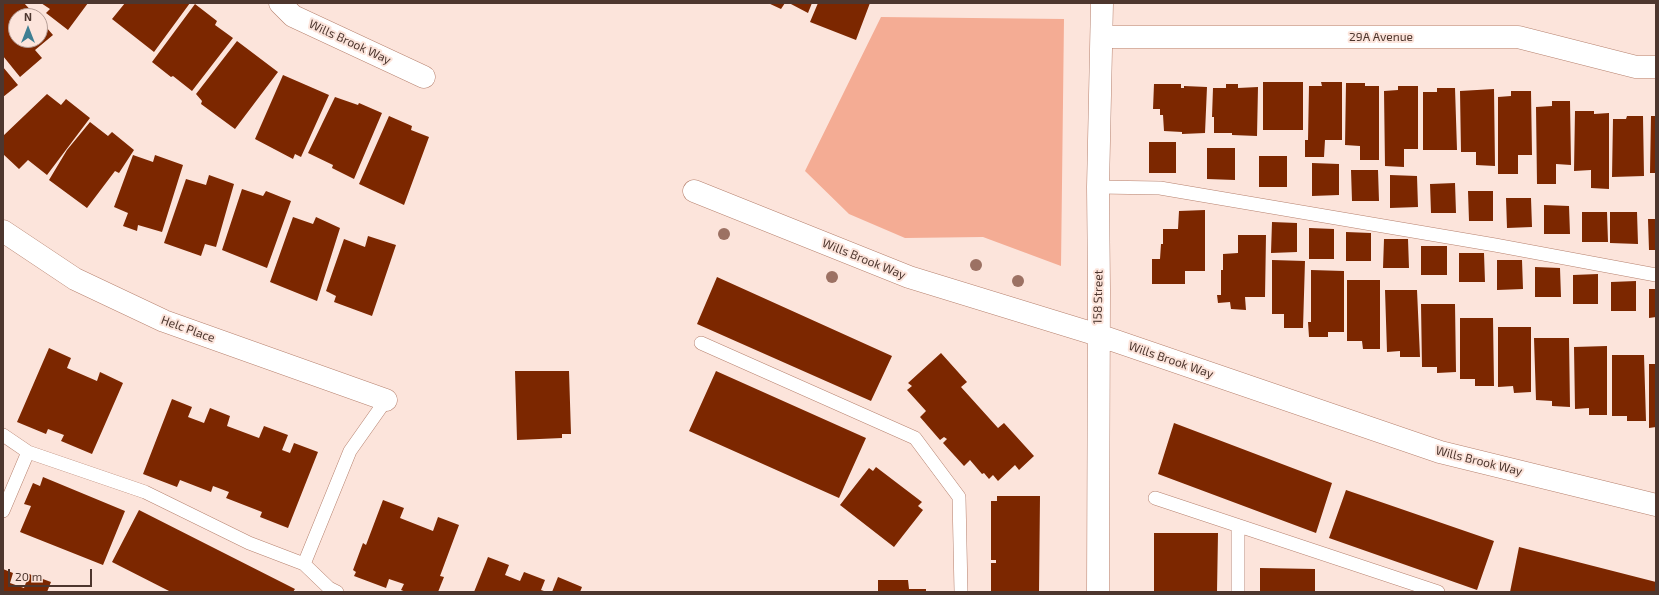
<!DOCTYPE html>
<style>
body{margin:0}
#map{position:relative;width:1659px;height:595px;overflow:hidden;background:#fce4db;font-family:"Exo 2",sans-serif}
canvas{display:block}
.frame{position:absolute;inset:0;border:4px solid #4d362e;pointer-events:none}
.north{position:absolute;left:8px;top:8px;width:40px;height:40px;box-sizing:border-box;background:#fce4db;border:1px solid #b69e96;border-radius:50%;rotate:0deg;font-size:11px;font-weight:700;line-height:16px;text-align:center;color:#4d362e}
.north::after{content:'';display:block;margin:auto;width:14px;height:18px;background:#3f7f93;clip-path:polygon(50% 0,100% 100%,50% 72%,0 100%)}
.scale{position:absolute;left:8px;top:569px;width:84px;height:18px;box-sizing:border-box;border:2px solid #4d362e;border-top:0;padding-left:5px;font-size:12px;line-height:14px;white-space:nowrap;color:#4d362e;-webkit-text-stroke:3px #fce4db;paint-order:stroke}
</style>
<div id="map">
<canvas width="1659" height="595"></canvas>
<div class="frame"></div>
<div class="north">N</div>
<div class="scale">20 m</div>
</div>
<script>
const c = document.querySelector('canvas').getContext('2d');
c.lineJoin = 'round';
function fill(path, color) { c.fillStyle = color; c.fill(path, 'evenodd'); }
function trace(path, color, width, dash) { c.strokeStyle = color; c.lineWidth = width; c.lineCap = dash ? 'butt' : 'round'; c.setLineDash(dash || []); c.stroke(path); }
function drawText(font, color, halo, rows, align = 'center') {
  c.font = font + ' "Exo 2",sans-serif'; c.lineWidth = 4; c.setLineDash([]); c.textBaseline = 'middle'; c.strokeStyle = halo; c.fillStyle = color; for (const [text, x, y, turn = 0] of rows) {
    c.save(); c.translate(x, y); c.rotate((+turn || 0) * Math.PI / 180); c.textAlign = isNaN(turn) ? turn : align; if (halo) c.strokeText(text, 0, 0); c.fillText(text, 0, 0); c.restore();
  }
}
const green = new Path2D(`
 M881,17L1064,19L1061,266L983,237L905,238L849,214L805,171Z`);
const building = new Path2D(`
 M4,3H24L36,16H16V40H40V20L53,35L35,50L42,58L20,77L3,56V4Z
 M41,3H88L68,30L46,13L50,9Z
 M125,3H190L154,52L112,19Z
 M768,3H785L781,9Z
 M789,3H812L808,13Z
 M818,3H870L856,40L810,22Z
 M195,4L217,21L215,25L233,38L192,91L173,76L171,77L152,62Z
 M237,41L278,72L235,129L201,104L202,101L196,94Z
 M3,67L18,85L3,97Z
 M283,75L329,95L301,157L295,154L293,159L255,139Z
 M1263,82H1303V130H1263Z
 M1321,82H1342V140H1325L1324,157H1305V140H1308L1309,86H1322Z
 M1346,83H1365V86H1379V160H1360V146L1345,145Z
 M1154,84H1181V88H1184V86L1207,87L1205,133L1182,134V132L1164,131L1163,115H1160V109H1153Z
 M1226,84H1238V88L1258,87L1257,136L1232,135V133H1214V117H1212L1213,88H1226Z
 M1398,86H1418V149H1404V167L1385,166L1384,91L1398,90Z
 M1437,88H1455L1457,150H1423V92H1437Z
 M1494,89L1495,166L1476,165V152H1461L1460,91Z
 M1511,91H1531L1532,155H1518V174H1498V97L1511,96Z
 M47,94L61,105L66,99L90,118L47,175L28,160L19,169L3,154V136Z
 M335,97L358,105L359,103L382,113L354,179L332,168L333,165L308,153Z
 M1552,101H1570L1571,165L1556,164V184H1537L1536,107L1552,106Z
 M1575,111H1594V114L1609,113V189L1591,188V170L1574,171Z
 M389,116L412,126L411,130L429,137L404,205L359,184Z
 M1627,116H1643L1644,176L1612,177L1613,119H1626Z
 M1651,116H1656V173H1650Z
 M90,122L108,136L112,132L134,150L119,173L115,171L87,208L49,180L67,150Z
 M1149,142H1176V173H1149Z
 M1207,148H1235V180L1207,179Z
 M133,155L153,162L155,155L183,165L162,232L138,225L137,231L123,226L128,213L114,207Z
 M1259,156H1287V187H1259Z
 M1312,163L1339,164V195L1312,196Z
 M1351,170H1378L1379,201H1352Z
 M209,175L234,184L216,247L205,244L201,256L164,243L186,179L206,185Z
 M1390,175L1417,176L1418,207L1390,208Z
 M1455,183L1456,213H1431L1430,184Z
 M242,189L263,196L266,191L291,201L267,268L222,250Z
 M1468,191H1493V221H1469Z
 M1506,198H1531L1532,227L1507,228Z
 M1544,205L1569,206L1570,234H1544Z
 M1205,210V271H1185V284H1152V259H1160L1161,244H1163V229H1178L1179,211Z
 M1582,212H1607L1608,242H1582Z
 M1610,212H1637L1638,244L1610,243Z
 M293,217L313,224L316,217L340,228L317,301L270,282Z
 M1648,219H1656V250H1649Z
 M1272,222L1297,223V252L1271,253Z
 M1309,228L1334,229V259H1309Z
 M1346,232L1371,233V261H1346Z
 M1238,235H1266L1265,297H1245L1246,310L1231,309L1230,302L1218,303L1217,295H1221V270H1223V254L1238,253Z
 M368,236L396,245L372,316L334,302L336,296L326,291L344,239L365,247Z
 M1384,239H1408L1409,268H1383Z
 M1421,246H1447V275H1421Z
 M1459,253H1484L1485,282H1459Z
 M1272,260L1305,261L1303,328H1284V314H1272Z
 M1497,260H1522L1523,289L1497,290Z
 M1535,267L1560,268L1561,297H1535Z
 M1311,270L1344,271V332H1328V337H1309L1308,322H1311Z
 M1598,274V304H1573V275Z
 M717,277L892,356L871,401L697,324Z
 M1347,280H1380V349H1363L1362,341H1347Z
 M1636,281V311H1611V282Z
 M1649,289H1656V317L1649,318Z
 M1385,290H1417L1420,357H1400V351L1387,352Z
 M1421,304H1455L1456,372L1437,373V367H1422Z
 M1460,318H1493L1494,386H1475V379H1460Z
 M1498,327H1531V392L1514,393L1513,386L1498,387Z
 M1534,338H1569L1570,407L1552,406V401L1536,400Z
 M1607,346V415H1589V408L1575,409L1574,347Z
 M49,348L71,358L67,368L97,381L100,372L123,383L92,454L61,441L64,435L48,429L46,434L17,422Z
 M941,353L967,382L961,387L998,428L1004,423L1034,456L1019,470L1015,465L998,481L993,475L989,479L984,473L982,474L970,460L964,466L943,443L947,439L944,437L940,440L920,417L926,411L907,390L912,386L908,383Z
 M1612,355H1644L1646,421H1627V416H1612Z
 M1649,364H1656V427L1649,428Z
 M515,371H569L571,434H562V438L517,440Z
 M716,371L866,438L839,498L689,431Z
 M172,399L192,407L188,417L204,423L210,408L230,416L227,426L259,438L264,426L288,435L282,450L290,453L294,443L318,452L288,528L260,517L262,512L226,498L229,492L213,486L211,492L180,480L177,487L143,474Z
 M1174,423L1332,483L1316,533L1158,474Z
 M876,467L922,502L918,506L923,510L894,547L840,505L869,468L873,471Z
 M43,477L125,511L103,565L20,532L31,506L24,504L33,483L40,486Z
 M1346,490L1494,541L1477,590L1329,538Z
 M997,496H1040L1039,592H991V563H996V560H991V501H997Z
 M383,500L404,508L400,518L433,531L438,517L459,525L440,576L444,577L438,592H406L401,590L404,584L389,579L386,588L354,576L356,572L353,570L363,543L366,545Z
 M139,510L295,589L293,592H171L112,562Z
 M1154,533H1218L1217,592H1154Z
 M1519,547L1656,582V592H1510Z
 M488,557L509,565L505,575L520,581L524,572L545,580L541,590L547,592H474Z
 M1260,568L1315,569V592H1260Z
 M3,569L13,573L10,583L24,588L29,574L51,582L47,592H3Z
 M558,577L582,587L580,592H552Z
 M878,580H908L909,589H926V592H878Z`);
const service = new Path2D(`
 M1098,187L1160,188L1495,245L1656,275
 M701,343L915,438L959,497L961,592
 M3,435L28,452L145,492L249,543L304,564L329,588L337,592
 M1155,498L1438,592
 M3,511L28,452
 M1238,526V592
 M304,564L350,451L386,400`);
const minor = new Path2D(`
 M280,3L293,16L424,77
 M1102,37H1518L1636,67H1656
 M694,191L909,277L1098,335L1440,452L1656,505
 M3,231L75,279L164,321L386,400
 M1098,592L1099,290L1098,187L1102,3`);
const trees = [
 [724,234],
 [976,265],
 [832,277],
 [1018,281]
];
const streetNames = [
 ["29A Avenue",1381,37],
 ["Wills Brook Way",350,42,25],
 ["Wills Brook Way",864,259,22],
 ["158 Street",1098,297,-89],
 ["Helc Place",188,329,20],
 ["Wills Brook Way",1171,360,19],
 ["Wills Brook Way",1479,461,14]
];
fill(green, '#f4ac94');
fill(building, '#7c2700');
trace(service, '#b6816e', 14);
trace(minor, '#b6816e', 23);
trace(service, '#fff', 13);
trace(minor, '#fff', 22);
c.fillStyle = '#9c7163';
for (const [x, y] of trees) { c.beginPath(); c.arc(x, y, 6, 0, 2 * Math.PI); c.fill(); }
drawText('12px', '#4d362e', '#fce4db', streetNames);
</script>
